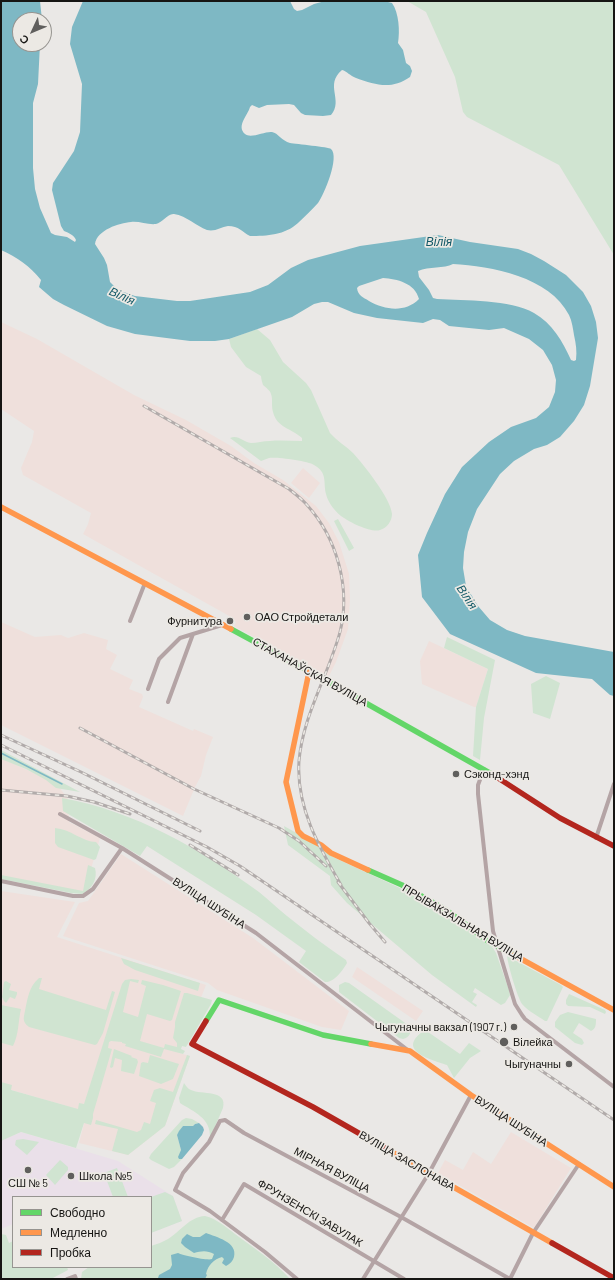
<!DOCTYPE html>
<meta charset="utf-8">
<style>
body{margin:0}
#map{position:relative;width:615px;height:1280px;overflow:hidden;background:#eae8e6;font-family:Barlow,sans-serif}
canvas{display:block}
.frame{position:absolute;inset:0;border:2px solid #161513;pointer-events:none}
.legend{position:absolute;left:12px;top:1196px;width:140px;height:72px;box-sizing:border-box;background:#ece9e4;border:1px solid #969490;margin:0;padding:5px 7px;list-style:none;font-size:12px;color:#161513}
.legend li{display:flex;align-items:center;gap:8px;height:20px}
.legend b{width:20px;border:1px solid #969490}
.north{position:absolute;left:12px;top:12px;width:40px;height:40px;box-sizing:border-box;background:#ece9e4;border:1px solid #969490;border-radius:50%;rotate:226deg;font-size:11px;font-weight:700;line-height:16px;text-align:center;color:#161513}
.north::after{content:'';display:block;margin:auto;width:14px;height:18px;background:#605f5d;clip-path:polygon(50% 0,100% 100%,50% 72%,0 100%)}
</style>
<div id="map">
<canvas width="615" height="1280"></canvas>
<div class="frame"></div>
<ul class="legend">
<li><b style="height:5px;background:#63d668"></b>Свободно</li>
<li><b style="height:5px;background:#ff974d"></b>Медленно</li>
<li><b style="height:5px;background:#b3261e"></b>Пробка</li>
</ul>
<div class="north">С</div>
</div>
<script>
const c = document.querySelector('canvas').getContext('2d');
c.lineJoin = 'round';
function fill(path, color) { c.fillStyle = color; c.fill(path, 'evenodd'); }
function trace(path, color, width, dash) { c.strokeStyle = color; c.lineWidth = width; c.lineCap = dash ? 'butt' : 'round'; c.setLineDash(dash || []); c.stroke(path); }
function drawText(font, color, halo, rows, align = 'center') {
  c.font = font + ' Barlow,sans-serif'; c.lineWidth = 3.5; c.setLineDash([]); c.textBaseline = 'middle'; c.strokeStyle = halo; c.fillStyle = color; for (const [text, x, y, turn = 0] of rows) {
    c.save(); c.translate(x, y); c.rotate((+turn || 0) * Math.PI / 180); c.textAlign = isNaN(turn) ? turn : align; if (halo) c.strokeText(text, 0, 0); c.fillText(text, 0, 0); c.restore();
  }
}
const industrial = new Path2D(`
 M1,322L37,339L134,395L186,420L231,446L254,463L283,480L316,506L329,523L339,542L349,574L350,599L348,629L336,662L328,678L234,626L236,622L231,619V617L83,534L88,524L91,513L23,475L21,468L32,442L34,431L1,409Z
 M303,468L320,483L309,498L291,483Z
 M1,622L35,637L61,635L68,638L84,633L108,640L106,649L117,655L110,669L133,680L129,689L142,694L143,697L139,707L193,731L194,729L213,737L206,755L201,776L195,787L183,816L1,725Z
 M429,641L488,669L476,707H474L422,684L420,661Z
 M1,758L56,783L68,799L69,822L100,838L84,893L1,878Z
 M121,854L253,938L349,1011L341,1030L322,1027L217,990L208,983L63,936L79,903L88,901Z
 M1,891L75,902L57,937L206,985L179,1053L190,1056L165,1126L128,1155L79,1143L87,1112L1,1087Z
 M357,967L423,1011L416,1021L352,977Z
 M511,1132L571,1168L534,1228L438,1173L445,1160L463,1170L473,1152L491,1164Z`);
const education = new Path2D(`
 M21,1132L118,1161L173,1196L182,1221L151,1233V1197H13V1224L1,1229V1141Z`);
const green = new Path2D(`
 M407,1H614V255L559,165L467,117L463,112L455,77L426,12Z
 M257,329L270,340L283,362L306,383L311,390L330,433C337,441 346,446 353,453C364,465 391,499 392,514C392,521 387,528 380,530C372,533 351,523 344,518C336,513 328,503 326,494C323,482 328,473 314,465C308,461 277,457 269,458C266,459 264,460 261,461L230,438C238,434 243,442 251,443C257,443 263,441 270,441C280,440 291,441 302,441V438C291,428 277,428 273,412C271,406 273,399 271,394C270,390 266,388 263,385C262,382 261,378 261,376L246,367L231,347L229,339Z
 M338,519L354,548L349,551L334,521Z
 M447,637L495,660L484,718L480,760L473,756L476,707L488,669L444,648Z
 M546,676L560,683L550,719L533,713L531,684Z
 M1,750L80,792L56,788L46,780L26,769L1,759Z
 M62,798C135,811 200,849 259,892C269,900 277,908 287,916C306,931 325,946 346,960L347,963C343,970 334,983 325,982L299,962L306,951L256,915L147,846L140,856L63,811Z
 M284,826L323,848L333,857L402,889L445,912L493,948L496,953L509,990L510,995L505,1003L501,1005L475,988L473,992L477,994L472,1002L477,1005L476,1007L432,975L347,903L331,885L330,876L288,845Z
 M55,828C70,829 83,842 96,842L100,847L96,859L94,860L58,847L55,843Z
 M88,865L95,868C98,879 92,889 82,894L71,893L1,879V875L83,891Z
 M507,956L561,985L563,987L547,1021H545C538,1016 528,1011 522,1004C517,996 508,965 507,956Z
 M121,958L200,983L198,991L135,970L124,964Z
 M39,978H42L39,989L106,1010L112,991L115,992L103,1033L97,1044L95,1045L29,1027C25,1024 23,1021 24,1016C27,1002 28,987 39,978Z
 M131,979L139,980L138,983L130,981L123,1012L138,1017L146,986L141,984L142,980L163,985L181,991L172,1020L170,1021L147,1014L140,1041L164,1048L165,1044L177,1047V1043L173,1038L175,1027V1022L184,993H187L212,1000L211,1004L186,1047L182,1046L181,1049L185,1051L183,1054L164,1049L161,1057L125,1046L126,1044L122,1043V1042L111,1041L109,1042L108,1048L112,1049L93,1114V1118L91,1125L84,1123L76,1148L21,1132L1,1141V1082L12,1085L11,1090L78,1109L79,1103L84,1104L122,984L125,980Z
 M6,981L11,984L9,990L17,992V994L15,999L10,997L6,1003L4,1001L2,997L4,982Z
 M345,982L349,983L408,1025C413,1030 410,1038 403,1039L399,1038L339,992V985Z
 M569,994L605,1010L606,1012L605,1014L590,1007L568,1006L566,1004V1000Z
 M1,1005L21,1009C18,1022 19,1034 13,1046L2,1043L1,1044Z
 M568,1012L596,1019C596,1024 596,1029 591,1031L579,1023L573,1033L582,1039L584,1043L582,1045L575,1043L555,1027V1022L560,1015Z
 M425,1030L460,1054L469,1043L481,1051L470,1058L454,1078L447,1065C429,1059 395,1050 425,1030Z
 M114,1049L132,1056L131,1057L137,1059L138,1062L134,1074L121,1071L122,1060L115,1058L113,1067L111,1068L110,1067Z
 M150,1055L179,1064L173,1079L161,1084L139,1076L141,1063L143,1062L148,1063Z
 M187,1055L190,1056L165,1126L128,1155L112,1151L118,1129L95,1124L96,1120L137,1132L141,1130L144,1122L150,1124L156,1103L150,1101L154,1090L160,1088L173,1092Z
 M184,1083C186,1086 188,1089 191,1090C201,1095 228,1089 223,1108L210,1138C211,1118 194,1112 180,1103L179,1098Z
 M186,1118L192,1119L199,1123L195,1124L193,1126H183L177,1135L181,1150L179,1159H182L174,1167L169,1169L151,1160L149,1158L151,1154L182,1120Z
 M23,1139L39,1142L27,1155L15,1145L16,1140Z
 M60,1160L68,1167V1170L55,1185L46,1175Z
 M117,1168L128,1197H113L104,1173Z
 M165,1192L173,1196L182,1221L151,1233V1197Z
 M205,1216C217,1219 226,1227 235,1234C254,1248 274,1261 290,1279H81L82,1272L89,1267H151V1246C157,1244 163,1242 168,1239C181,1231 189,1217 205,1216Z
 M1,1234L6,1235L9,1243L13,1241V1256L8,1258L13,1256V1267H67L68,1270L51,1279H1Z`);
const water = new Path2D(`
 M1,1H40L42,20H20V44H40L38,84L33,103V168L35,189L40,208L51,233L55,235L67,237L75,242L76,240C74,235 69,233 64,231L61,226L52,190L53,183L74,151L80,132L82,84L70,44L72,27L83,1H290L294,9L297,11L302,10L314,4L325,1H384L392,3C399,13 400,31 398,43L403,50L406,63L410,66L412,71L410,77C391,90 376,85 356,78C350,76 347,71 342,70C324,85 344,100 331,115L323,116L305,115L301,113L294,105L289,104L267,105L259,108L252,105L250,107C248,115 236,126 245,134C251,139 265,131 272,132C278,133 282,141 290,143C296,144 329,147 331,149C340,157 324,195 318,203C312,210 305,216 298,223C285,235 267,236 250,236C242,232 239,226 228,226C221,227 215,232 207,230C196,226 187,216 174,214C168,213 162,223 156,224C148,225 139,221 131,222C119,223 97,230 95,244L104,258L107,265L110,282L118,290L135,296L177,301H190L250,292L268,285L291,268L308,260L360,246L438,235L470,242L518,249L531,254L544,261L566,275L583,292L591,306L596,322L598,338L590,386L584,405L574,421L560,437L547,445L534,449L514,461L500,474L477,509L468,532L464,552L463,568L466,586L478,606L490,620L507,630L525,636L614,652V696L610,695L592,679L536,673L450,634L422,597L418,555L427,533L445,494L462,467L489,442L511,427L536,418L549,407L555,392L556,380L552,365L543,350L529,339L504,328L489,330L449,326L440,320L433,319L423,323L377,318L354,313L328,302H322L314,304L292,317L229,339L215,341H190L135,334L107,326L64,305L53,299L39,287L41,280C30,266 17,257 1,250ZM453,264C491,266 550,277 569,315C572,321 573,329 574,335C576,344 577,351 576,360L574,361L571,360C563,342 552,323 534,313C510,299 465,301 437,299L433,298L429,290L419,277L418,271C429,266 444,269 453,264ZM383,278C397,279 415,283 419,299C405,313 385,310 369,301C363,297 358,296 357,288L359,286Z
 M199,1123L203,1127L204,1130L202,1135L182,1159H179L178,1157L181,1150L177,1135L179,1131L183,1126H193L195,1124Z
 M206,1233C216,1237 238,1242 234,1257C233,1261 230,1264 226,1266L222,1263L224,1259L222,1257C214,1259 208,1265 206,1274L207,1275L205,1279L158,1278L159,1275L170,1269L172,1265L171,1255L178,1253C181,1255 208,1261 212,1259L214,1254C207,1250 201,1251 194,1253L185,1247L181,1243L182,1239L187,1234L193,1237H200Z`);
const stream = new Path2D(`
 M1,753L62,784`);
const street = new Path2D(`
 M130,621L145,583
 M148,689L159,659L180,638L222,625
 M168,702L193,634
 M484,769L478,785V794L493,931L515,1004L522,1015L525,1019L614,1087
 M60,814L122,848L256,933L409,1051
 M596,838L614,784
 M1,881L73,896H83L93,889L122,848
 M222,1220L244,1184L404,1279
 M67,1279L75,1276L76,1279
 M297,1279L265,1252L210,1211L175,1190L183,1173L209,1142L220,1121L225,1120L244,1133L401,1217L510,1279
 M363,1279L429,1173L471,1095
 M510,1279L533,1233L579,1164`);
const fast = new Path2D(`
 M231,629L325,680L495,776
 M368,870L402,885L446,910L488,941L514,955
 M206,1021L219,1000L323,1035L371,1044`);
const slow = new Path2D(`
 M1,507L231,629
 M309,672L286,782L298,831L303,836L321,845L331,853L368,870
 M514,955L614,1010
 M371,1044L410,1051L471,1095L614,1187
 M390,1151L552,1243`);
const jam = new Path2D(`
 M495,776L560,818L614,846
 M206,1021L192,1044L313,1107L390,1151
 M552,1243L614,1278`);
const rail = new Path2D(`
 M144,406L289,489C295,494 302,499 307,505C337,538 351,588 340,632C328,676 303,715 299,761C296,807 319,847 341,885
 M80,728L194,789L279,828L299,841L326,866
 M1,735L81,772L200,831
 M1,745L207,847L240,866L614,1120
 M1,790L67,796L94,802L130,814
 M190,845L238,875
 M338,882L369,923L385,942`);
const markers = [
 [247,617,4,"#605f5d"],
 [230,621,4,"#605f5d"],
 [456,774,4,"#605f5d"],
 [514,1027,4,"#605f5d"],
 [504,1042,5,"#605f5d"],
 [569,1064,4,"#605f5d"],
 [28,1170,4,"#605f5d"],
 [71,1176,4,"#605f5d"]
];
const poiNames = [
 ["ОАО Стройдетали",255,617],
 ["Фурнитура",222,621,"right"],
 ["Сэконд-хэнд",464,774],
 ["Чыгуначны вакзал (1907 г.)",506,1027,"right"],
 ["Вілейка",513,1042],
 ["Чыгуначны",561,1064,"right"],
 ["Школа №5",79,1176],
 ["СШ № 5",28,1183,"center"]
];
const streetNames = [
 ["СТАХАНАЎСКАЯ ВУЛІЦА",310,672,29],
 ["ВУЛІЦА ШУБІНА",209,903,33],
 ["ПРЫВАКЗАЛЬНАЯ ВУЛІЦА",463,923,31],
 ["ВУЛІЦА ШУБІНА",511,1121,33],
 ["ВУЛІЦА ЗАСЛОНАВА",407,1161,30],
 ["МІРНАЯ ВУЛІЦА",332,1170,28],
 ["ФРУНЗЕНСКІ ЗАВУЛАК",310,1213,31]
];
const waterNames = [
 ["Вілія",439,242],
 ["Вілія",122,296,24],
 ["Вілія",467,597,56]
];
fill(industrial, '#efe0dc');
fill(education, '#eae0e9');
fill(green, '#d0e4d1');
fill(water, '#7eb8c4');
trace(stream, '#7eb8c4', 1.5);
trace(street, '#b4a4a5', 4);
trace(fast, '#63d668', 5.5);
trace(slow, '#ff974d', 5.5);
trace(jam, '#b3261e', 5.5);
trace(rail, '#b1abaa', 3);
trace(rail, '#ece9e4', 1.5, [4.5]);
for (const [x, y, r, color] of markers) { const dot = new Path2D(); dot.arc(x, y, r, 0, 2 * Math.PI); c.fillStyle = color; c.fill(dot); trace(dot, '#ece9e4', 1.5); }
drawText('11px', '#161513', '#ece9e4', poiNames, 'left');
drawText('11px', '#161513', '#ece9e4', streetNames);
drawText('italic 12px', '#145a68', '#ece9e4', waterNames);
</script>
